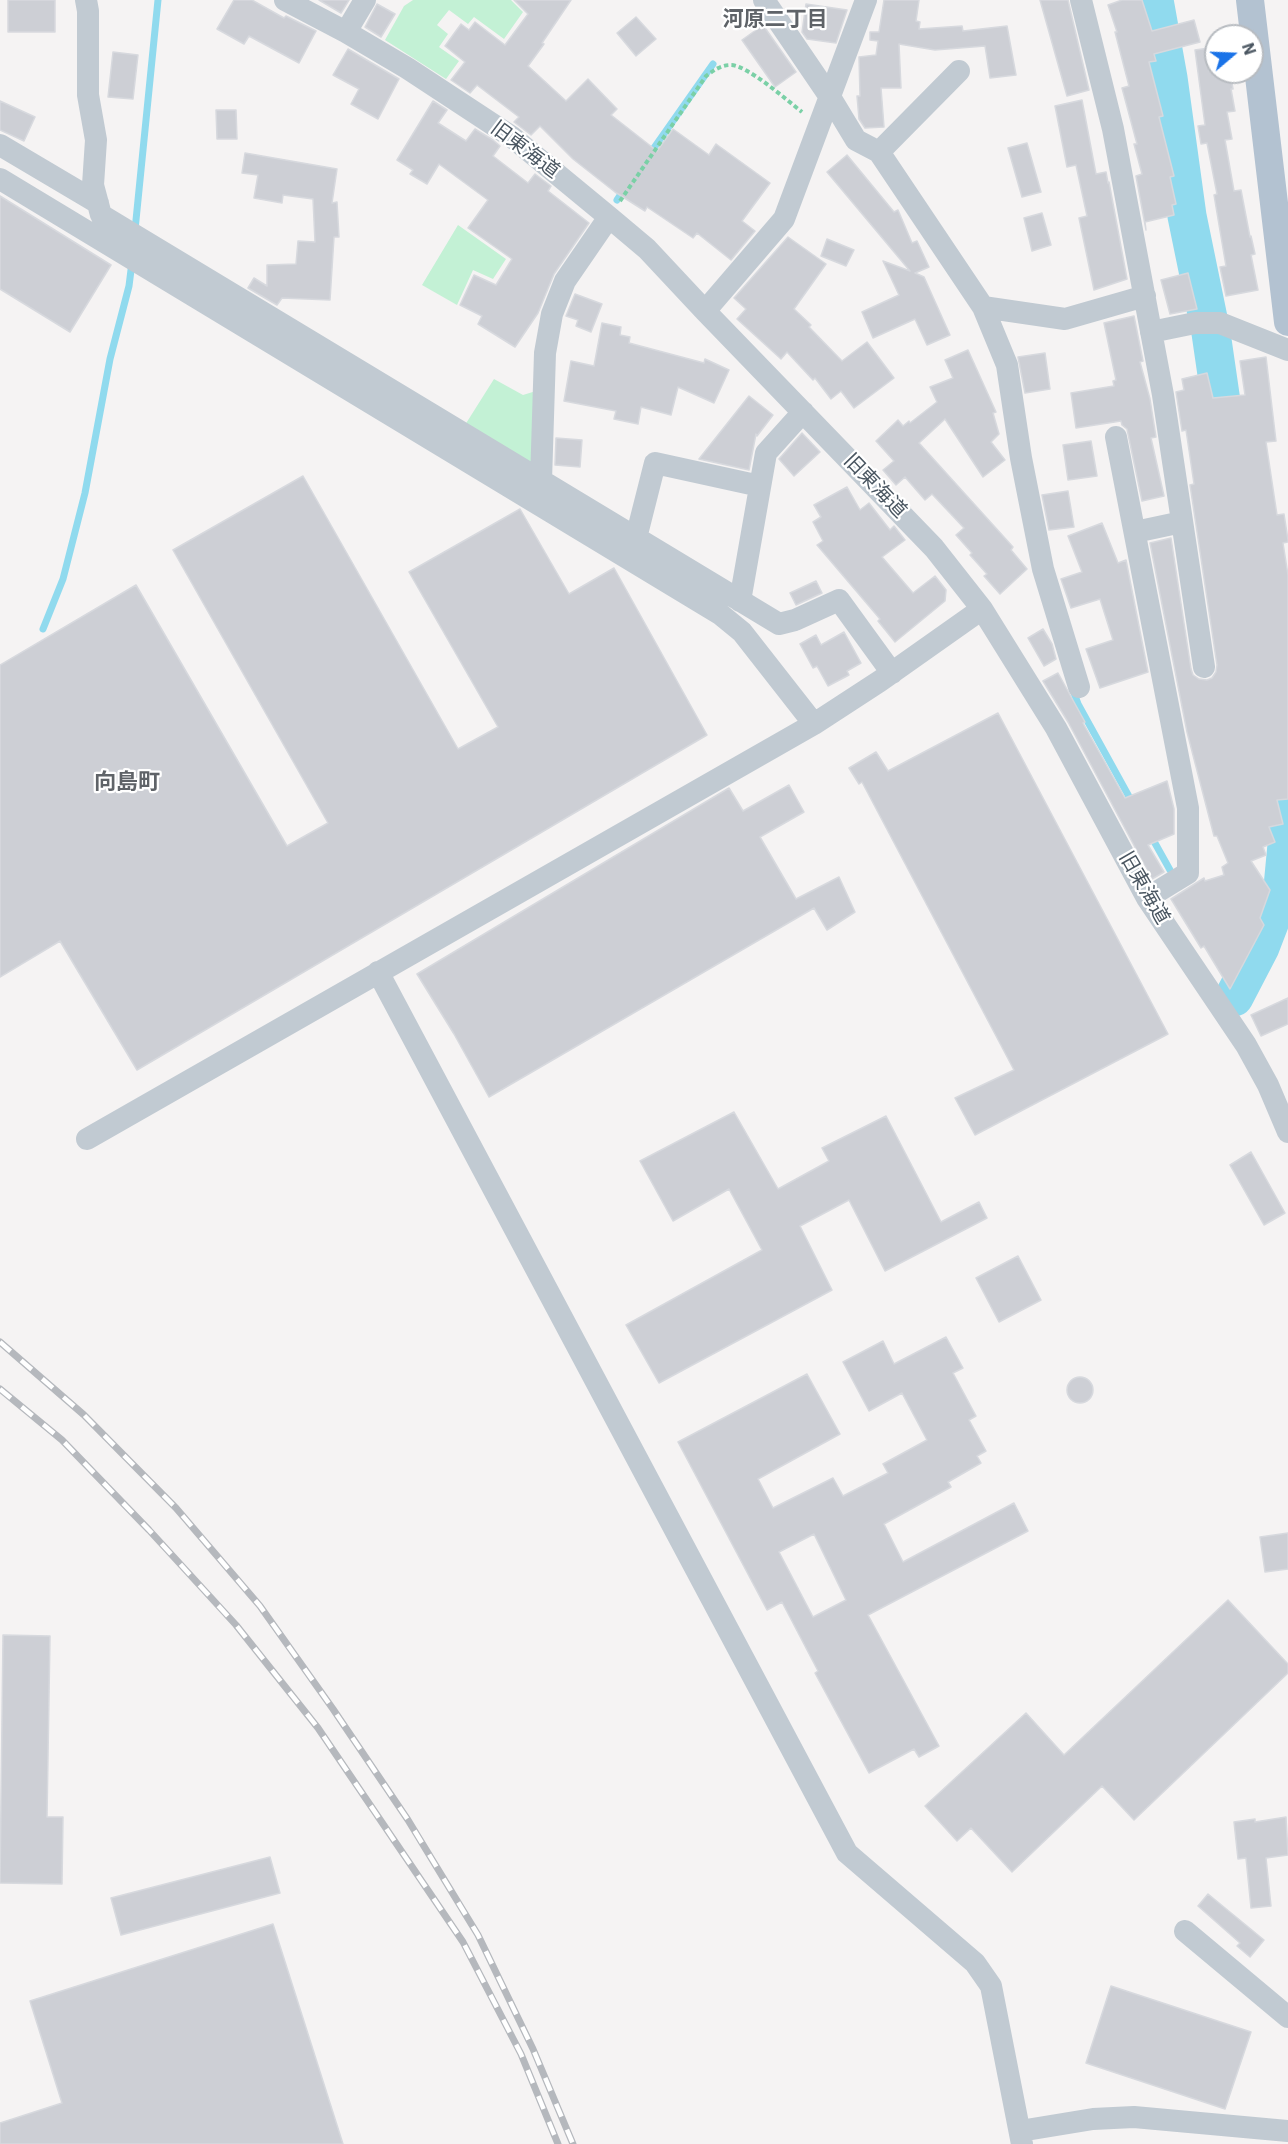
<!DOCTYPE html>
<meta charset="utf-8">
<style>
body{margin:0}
#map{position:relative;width:1288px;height:2144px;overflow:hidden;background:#f5f3f3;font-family:"IBM Plex Sans",sans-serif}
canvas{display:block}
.north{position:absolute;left:1204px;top:24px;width:60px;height:60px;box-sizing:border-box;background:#fff;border:2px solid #b7bbc0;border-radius:50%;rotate:71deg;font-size:16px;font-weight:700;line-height:24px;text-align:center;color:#4a5661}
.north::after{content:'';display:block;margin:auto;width:21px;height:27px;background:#1a73e8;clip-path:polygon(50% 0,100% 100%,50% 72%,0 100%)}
</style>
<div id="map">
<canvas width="1288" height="2144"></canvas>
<div class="north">N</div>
</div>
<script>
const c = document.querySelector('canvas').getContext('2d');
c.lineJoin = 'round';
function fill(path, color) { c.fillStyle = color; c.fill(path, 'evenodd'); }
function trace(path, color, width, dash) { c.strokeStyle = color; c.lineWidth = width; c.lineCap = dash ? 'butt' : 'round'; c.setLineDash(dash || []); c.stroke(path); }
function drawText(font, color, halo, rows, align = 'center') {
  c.font = font + ' "IBM Plex Sans","Noto Sans JP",sans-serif'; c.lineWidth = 4.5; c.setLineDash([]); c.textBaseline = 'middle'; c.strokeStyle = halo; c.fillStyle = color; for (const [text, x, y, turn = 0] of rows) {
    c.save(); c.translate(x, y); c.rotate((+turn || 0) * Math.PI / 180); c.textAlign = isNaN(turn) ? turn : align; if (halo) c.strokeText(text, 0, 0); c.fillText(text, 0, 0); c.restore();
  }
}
const green = new Path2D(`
 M413,0H511L523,12L504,39L474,17L468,24L449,10L437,25L448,34L439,47L459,61L446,79L385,40L404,6Z
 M458,225L506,259L493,279L473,270L457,305L422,285Z
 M494,379L523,395L536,391L532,468L465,425Z`);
const stream = new Path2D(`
 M649,155L713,64
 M617,200L625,188
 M135,230L158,0
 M43,629L63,579L85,493L110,359L129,286L132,262
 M1073,690L1078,704L1132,802
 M1151,836L1170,870`);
const river = new Path2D(`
 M1154,0L1168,78L1187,216L1211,333L1228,450
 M1234,997L1260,947L1283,887L1288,834L1285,803L1272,748`);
const building = new Path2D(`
 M8,0H55V32H8Z
 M234,0H252L284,18L286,16L316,31L299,63L249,36L244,44L217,29Z
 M319,0H349L341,13Z
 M514,0H571L542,43L544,44L528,66L566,101L588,79L617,109L611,115L657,151L673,129L709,155L716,144L770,183L742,221L755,231L731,260L697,233L693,238L647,207L645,211L615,192L573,159L540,126L531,135L514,122L519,117L477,85L470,93L451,80L465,62L445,46L461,24L469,30L475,22L505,45L528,14Z
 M884,0H919L916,21L920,22L919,29L962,26L963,31L1007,26L1016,75L990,78L985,46L935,50L899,44L901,88H881L884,127L865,128L859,119L857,96H860L859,57L876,55L878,41L870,40V32H879Z
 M1040,0H1068L1089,90L1067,96Z
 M1122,0H1142L1152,31L1194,20L1200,42L1154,54L1156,61L1149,62L1163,116L1159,117L1174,176L1170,177L1176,204L1172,205L1174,215L1145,222L1146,230L1136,176L1142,174L1134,144H1137L1122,88L1129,86L1115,32H1117L1108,5Z
 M377,4L395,14L381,37L365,27Z
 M806,4L847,10L836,43L807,39L802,32Z
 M636,17L656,39L636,56L617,33Z
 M763,25L796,72L775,87L742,40Z
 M1216,47V72H1230L1233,89H1231L1235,111L1227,112L1232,139L1225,140L1234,191L1241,190L1250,237L1251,236L1255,254L1251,255L1258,290L1226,296L1220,267L1226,266L1214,195L1217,194L1207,143L1201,144L1198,126L1205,125L1195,50Z
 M348,49L399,79L378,119L351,104L359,89L333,75Z
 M113,52L138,55L133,99L108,97Z
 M1082,100L1096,174L1106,172L1108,183L1109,182L1127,279L1094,290L1079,218L1087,216L1076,165L1067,167L1055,106Z
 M0,101L35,117L24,141L0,130Z
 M433,101L447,110L438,123L466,141L475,129L493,140L500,146L493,156L528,183L535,174L551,186L548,191L589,223L554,274L538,313L515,347L478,324L482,316L460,305L474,275L496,285L512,259L468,228L488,200L439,164L427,184L410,174L413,170L397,160Z
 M216,110H236L237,139H217Z
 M1027,143L1041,192L1022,197L1008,148Z
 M245,153L337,169L332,203L337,202L339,237H334L330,300L282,298L277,305L248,288L254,278L267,286V265L296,264L298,241L315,242L313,199L283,195L282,203L254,198L258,175L242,173Z
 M847,155L894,212L898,210L912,243L917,241L929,267L915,273L924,277L950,335L927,345L915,319L873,338L862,312L899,295L883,261L910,271L827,172Z
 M0,196L111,265L70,332L0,289Z
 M1042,213L1051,245L1032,251L1024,218Z
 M788,237L826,264L794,309L811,325L809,327L842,361L867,342L894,378L854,408L841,391L831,399L815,378L813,380L787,352L781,359L737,319L746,309L734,298Z
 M827,239L854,250L846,266L821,256Z
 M1188,273L1197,309L1170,314L1161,280Z
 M575,294L602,304L591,332L576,326L578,320L566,316Z
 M1134,316L1143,361L1140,362L1150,399L1156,437L1151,438L1164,496L1142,501L1127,429L1122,425L1121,421L1076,428L1071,393L1114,386L1113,381L1116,380L1104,323Z
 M602,323L621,327L620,335L630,337L629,343L704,363L705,359L729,370L714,403L678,387L671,415L641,407L638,424L614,419L616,411L564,401L571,361L594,366Z
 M968,350L996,412L993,413L999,434L991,442L1005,460L983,477L945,419L919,443L1013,547L1011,550L1027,569L1000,594L984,576L987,574L970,555L972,553L956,535L964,528L932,494L925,500L905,477L896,485L883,470L894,461L876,441L898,420L903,426L909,421L910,423L937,402L930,387L953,378L945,360Z
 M1045,353L1050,389L1025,393L1018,357Z
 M1266,357L1276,441L1266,442L1277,515L1284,514L1288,540V542L1283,543L1288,575V799L1277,800L1283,824L1269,827L1275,842L1263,847L1266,855L1251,861L1270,890L1260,918L1264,925L1230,989L1204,946L1201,948L1171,899L1204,878L1205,881L1224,875L1222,867L1228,863L1217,836H1214L1187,732L1150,543L1171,538L1191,669L1193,675L1199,679L1207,680L1212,678L1216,672L1217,665L1190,485L1194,484L1186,430L1182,431L1176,392L1184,390L1182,379L1207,373L1213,398L1245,395L1240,361Z
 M749,396L773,415L757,436L756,434L749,470L699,459Z
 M802,433L820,452L794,476L779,459Z
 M556,438L582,440L580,467L555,465Z
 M1091,441L1097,476L1068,480L1063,445Z
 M303,476L458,749L498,727L409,572L520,509L569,594L614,568L707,735L137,1070L60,941L0,977V665L136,585L287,846L328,823L173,550Z
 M847,487L860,510L869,503L890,530L894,526L905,540L882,557L913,593L935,576L946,590L945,601L895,642L878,621L880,619L817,545L823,541L813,522L821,517L814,505Z
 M1068,491L1074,527L1049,530L1042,495Z
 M1102,523L1118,563L1126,560L1148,672L1100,688L1086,649L1113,640L1100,599L1071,608L1061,579L1082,572L1068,536Z
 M816,581L822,593L796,605L790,593Z
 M1043,629L1052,644L1056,659L1044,666L1028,638Z
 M844,632L861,663L847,671L849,675L828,686L817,666L813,668L800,644L816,635L821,645Z
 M1058,673L1085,722L1083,723L1125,798L1167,781L1174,809V834L1148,845L1164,872L1152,879L1068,722L1043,681Z
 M998,713L1168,1034L975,1135L955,1098L1014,1070L862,782L859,784L849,768L876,752L888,771Z
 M789,785L804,812L760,837L796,899L839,877L855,912L827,930L814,908L489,1097L454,1034L417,974L729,788L743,811Z
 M1288,998V1024L1261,1036L1251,1015Z
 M734,1112L778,1189L829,1161L822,1148L886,1116L941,1222L979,1202L987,1218L885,1271L849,1200L800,1226L832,1290L659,1383L626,1325L762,1250L729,1189L673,1221L640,1161Z
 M1251,1152L1285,1213L1264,1225L1230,1165Z
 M1018,1256L1041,1300L999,1322L976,1278Z
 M946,1337L963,1368L953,1373L976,1416L969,1420L986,1451L977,1456L981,1463L948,1482L951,1487L884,1524L903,1562L1014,1503L1028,1531L868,1615L939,1746L919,1757L914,1749L869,1773L815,1673L818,1671L782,1602L767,1610L678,1442L807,1374L840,1434L758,1479L773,1508L833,1478L843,1496L888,1473L883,1464L927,1440L902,1393L869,1411L843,1362L883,1341L894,1364ZM814,1534L846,1600L813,1617L779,1552Z
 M1067 1390a13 13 0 1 1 26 0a13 13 0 1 1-26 0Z
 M1288,1533V1569L1265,1572L1260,1537Z
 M1228,1600L1288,1664V1673L1134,1820L1102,1786L1012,1872L971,1828L957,1841L925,1806L1026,1713L1064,1755Z
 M3,1635L50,1636L47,1817H63L62,1884L0,1883Z
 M1286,1817L1288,1855L1266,1858L1271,1906L1251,1908L1246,1858L1238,1859L1234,1822L1255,1819V1822Z
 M270,1857L280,1893L121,1935L111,1898Z
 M1208,1894L1264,1940L1250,1957L1237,1946L1240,1943L1198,1906Z
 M273,1924L343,2144H0V2123L62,2103L30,2001Z
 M1111,1986L1251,2032L1225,2109L1086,2063Z`);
const path = new Path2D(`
 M620,201L706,76C714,70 721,65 731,65C747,65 788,101 802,112`);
const minor = new Path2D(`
 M86,0L88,11V95L96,140L93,185L101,215L779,624L795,620L839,600L892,673
 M285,0L346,32L407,68L512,137L609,217L647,249L705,311L934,548L982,609L1056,728L1147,898L1246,1045L1268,1085L1288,1132
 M764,0L830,97L856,140L879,152L983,307L1065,319L1145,296
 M1081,0L1113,129L1163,395L1204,667
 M346,32L365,0
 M0,145L98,203
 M879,152L959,71
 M0,179L720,614L742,632L814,724
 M983,307L1007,365L1021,458L1043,569L1079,687
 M705,311L784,219L866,0
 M1151,332L1195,323H1220L1288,350
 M1116,437L1188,808V873L1147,898
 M541,481L545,353L552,314L565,281L609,217
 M1135,532L1182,522
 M636,538L655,463L760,486
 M740,601L766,453L803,412
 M378,972L847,1853L975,1963L991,1986L1022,2144
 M87,1139L814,724L880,681L982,609
 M1185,1931L1288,2017
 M1020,2131L1093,2119L1134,2117L1288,2131`);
const major = new Path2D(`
 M1250,0L1288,322`);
const rail = new Path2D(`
 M0,1342L84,1415L176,1508L260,1606L333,1709L408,1820L478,1935L533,2049L573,2144
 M0,1389L62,1440L149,1530L236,1625L318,1728L463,1942L521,2054L558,2144`);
const streetNames = [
 ["旧東海道",525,150,37],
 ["旧東海道",875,486,46],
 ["旧東海道",1144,888,60]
];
const neighbourhoodNames = [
 ["河原二丁目",775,20]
];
const quarterNames = [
 ["向島町",127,783]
];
fill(green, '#c3f1d5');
trace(stream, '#90daee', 7);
trace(river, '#90daee', 39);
fill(building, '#cdcfd5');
trace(building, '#d7d9de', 1.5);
trace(path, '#7ad0a6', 4, [4.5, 3]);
trace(minor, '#c1cad2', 22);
trace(major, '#b3c2d1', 28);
trace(rail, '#b5b8bd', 7);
trace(rail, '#fff', 4.5, [14]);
drawText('20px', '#4a5661', '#fff', streetNames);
drawText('bold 21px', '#5f6368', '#fff', neighbourhoodNames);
drawText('bold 22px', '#5f6368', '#fff', quarterNames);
</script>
